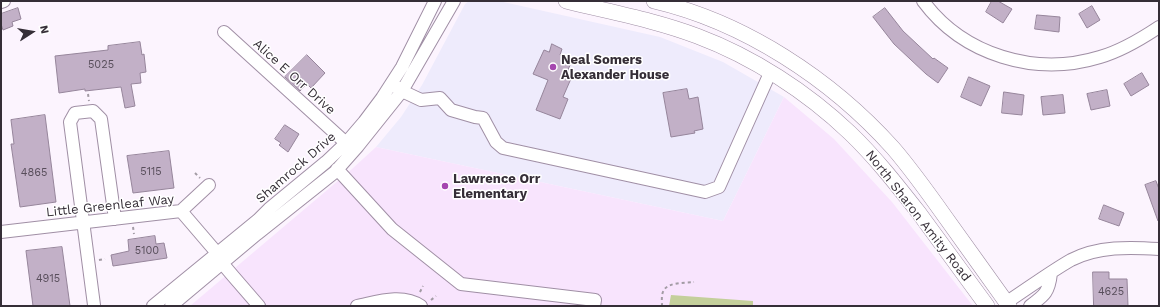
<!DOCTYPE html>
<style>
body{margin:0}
#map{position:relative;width:1160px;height:307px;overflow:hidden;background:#fcf4fe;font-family:"Work Sans",sans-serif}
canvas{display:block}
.frame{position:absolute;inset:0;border:2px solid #352e37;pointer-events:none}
.north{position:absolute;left:12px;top:12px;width:40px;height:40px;-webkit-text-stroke:3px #fff;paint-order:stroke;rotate:78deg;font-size:11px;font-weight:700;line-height:16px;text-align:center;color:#352e37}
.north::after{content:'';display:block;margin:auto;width:14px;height:18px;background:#352e37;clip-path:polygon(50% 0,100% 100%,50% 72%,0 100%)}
</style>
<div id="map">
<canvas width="1160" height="307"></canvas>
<div class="frame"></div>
<div class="north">N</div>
</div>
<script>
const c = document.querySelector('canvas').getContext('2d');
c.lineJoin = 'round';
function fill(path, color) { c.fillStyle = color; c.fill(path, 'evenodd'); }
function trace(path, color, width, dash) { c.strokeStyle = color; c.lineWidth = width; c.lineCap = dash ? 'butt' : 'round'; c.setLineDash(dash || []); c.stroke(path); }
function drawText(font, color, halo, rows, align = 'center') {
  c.font = font + ' "Work Sans",sans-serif'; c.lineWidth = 3; c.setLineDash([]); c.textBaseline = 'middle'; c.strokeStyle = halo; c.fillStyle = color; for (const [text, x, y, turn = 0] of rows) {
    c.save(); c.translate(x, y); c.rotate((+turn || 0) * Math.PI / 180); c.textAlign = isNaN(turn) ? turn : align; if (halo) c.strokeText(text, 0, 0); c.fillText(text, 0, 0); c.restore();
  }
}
const commercial = new Path2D(`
 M469,1H499L660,37L723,62L784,97L723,221L376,147L401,117L422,85L465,4Z`);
const built = new Path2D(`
 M784,97L834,139L892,202L973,306H190L352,169L376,147L723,221Z`);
const green = new Path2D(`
 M671,295L753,301V306H669Z`);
const building = new Path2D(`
 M992,1H998L1012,9L1003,23L986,12Z
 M1092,6L1100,20L1087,28L1079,14Z
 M18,8L21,19L12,22L13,26L3,30L1,24V14Z
 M885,8L903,31L933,59L934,58L948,68L938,83L926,74L894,44L873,17Z
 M1037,15L1060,17L1059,32L1035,29Z
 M140,42L142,55L144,54L146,72L140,73L141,83L131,84L135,106L125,108L121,87L85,91V89L59,93L55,56L108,50V46Z
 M552,44L562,49L560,55L566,57L565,60L571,63L567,72L573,74L563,97L568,99L560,119L536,110L548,80L533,74L544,50L549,52Z
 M307,55L325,73L311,88L307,84L300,91L285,77Z
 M1142,73L1149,85L1131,96L1124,84Z
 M969,77L990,86L981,106L961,97Z
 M687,89L689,99L698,97L703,129L694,131L695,133L671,137L663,93Z
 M1107,90L1110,106L1091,110L1087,94Z
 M1004,92L1024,95L1022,115L1002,113Z
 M1063,95L1065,113L1043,115L1041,97Z
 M45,115L56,202L20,207L11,144H14L11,120Z
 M285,125L299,134L288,152L279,145L281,143L275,139Z
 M169,151L174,188L133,193L127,156Z
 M1156,181L1159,189V221H1158L1145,185Z
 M1104,205L1124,213L1119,226L1099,219Z
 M155,236L156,244L164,243L167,258L113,266L111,255L129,251L128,240Z
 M62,247L70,306H33L26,251Z
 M1093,272H1109V279H1127L1128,306H1094Z`);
const path = new Path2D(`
 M88,94L89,101
 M195,173L200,178
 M133,227L134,234
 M99,260L105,259
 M420,292L423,286
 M431,300L436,296
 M662,306C662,301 661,294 664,290C669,282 685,283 694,282`);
const minor = new Path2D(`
 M923,1C963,55 1035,77 1100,57C1121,51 1141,39 1159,27
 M1,2L4,1
 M224,32L346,143
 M392,84L402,91L421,100L440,98L451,110L475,117L483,118L496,142L503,148L705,192L719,187L770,73
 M337,169L392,229L461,284L595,300L594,306
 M181,211L209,185
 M1,232L181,211L217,253L222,263L233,276L259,306
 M1007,302C1027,289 1050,272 1071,260C1098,246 1130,247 1159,249
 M94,305L70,122L75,113L93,111L101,119L115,219
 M153,306L258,220L269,209L326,162L346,143L364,122L382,98L402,67L435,1
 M171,306L257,234L335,172L358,146L402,91L454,1
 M357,306C377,302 402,293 421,306
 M1030,306C1045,295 1049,292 1051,273`);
const major = new Path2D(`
 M566,1C610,12 655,20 697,36C753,57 807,92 850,133C875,157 897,185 919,213C942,244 964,275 987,306
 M654,1C744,22 831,79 893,148C912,170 929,194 946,218C967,247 988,277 1009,306`);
const markers = [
 [553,67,4,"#a546af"],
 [445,186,4,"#a546af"]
];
const numberNames = [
 ["5025",101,65],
 ["5115",151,172],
 ["4865",34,173],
 ["5100",147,251],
 ["4915",48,279],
 ["4625",1111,292]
];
const poiNames = [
 ["Neal Somers",561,60],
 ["Alexander House",561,75],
 ["Lawrence Orr",453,179],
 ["Elementary",453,194]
];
const streetNames = [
 ["Alice E Orr Drive",294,77,42],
 ["Shamrock Drive",296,168,-41],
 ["Little Greenleaf Way",110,206,-6],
 ["North Sharon Amity Road",918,216,52]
];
fill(commercial, '#eeebfc');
fill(built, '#f8e4fd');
fill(green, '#c4cf9b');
fill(building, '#c2b0c7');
trace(building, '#96859b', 1);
trace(minor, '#a08fa5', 14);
trace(major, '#a08fa5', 16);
trace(path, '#a29ba4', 2, [3, 3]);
trace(minor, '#fff', 12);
trace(major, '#fff', 15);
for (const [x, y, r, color] of markers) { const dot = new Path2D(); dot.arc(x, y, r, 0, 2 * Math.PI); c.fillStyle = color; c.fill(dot); trace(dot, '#fff', 1.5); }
drawText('11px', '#584e5b', null, numberNames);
drawText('bold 13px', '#352e37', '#fff', poiNames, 'left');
drawText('13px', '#352e37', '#fff', streetNames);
</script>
